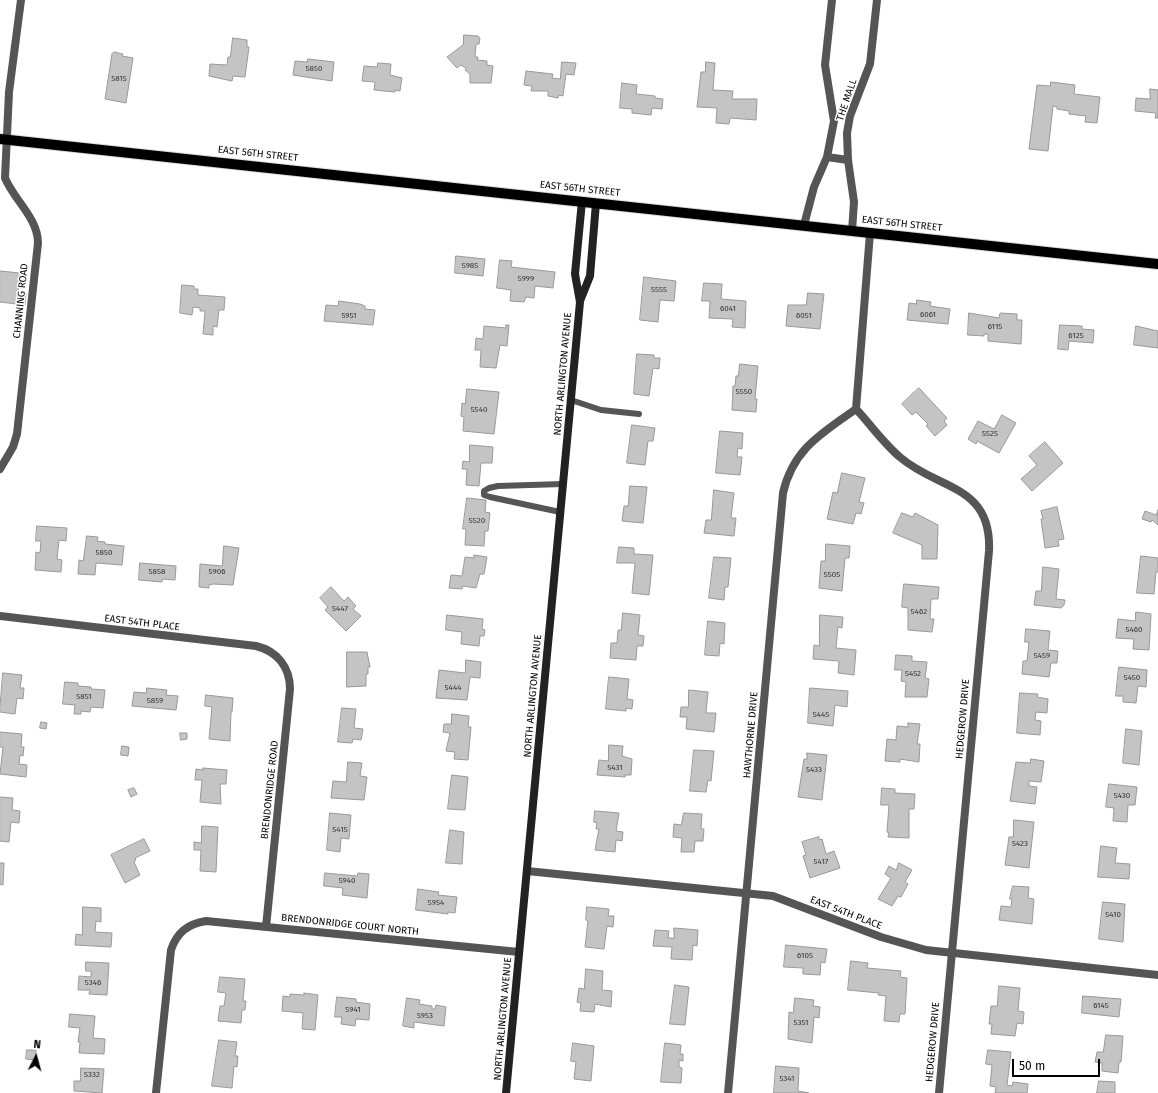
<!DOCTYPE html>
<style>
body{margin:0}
#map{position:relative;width:1158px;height:1093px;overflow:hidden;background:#fff;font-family:"Fira Sans",sans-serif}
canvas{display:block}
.north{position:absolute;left:16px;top:1037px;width:40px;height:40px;-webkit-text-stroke:3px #fff;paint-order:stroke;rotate:6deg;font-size:11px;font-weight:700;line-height:16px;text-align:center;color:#000}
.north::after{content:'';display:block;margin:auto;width:14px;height:18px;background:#000;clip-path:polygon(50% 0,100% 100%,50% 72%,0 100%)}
.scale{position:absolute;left:1012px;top:1059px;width:88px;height:18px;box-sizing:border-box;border:2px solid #000;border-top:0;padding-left:5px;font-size:12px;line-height:14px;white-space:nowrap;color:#000;-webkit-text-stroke:3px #fff;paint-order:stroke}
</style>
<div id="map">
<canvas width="1158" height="1093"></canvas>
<div class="north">N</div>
<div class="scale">50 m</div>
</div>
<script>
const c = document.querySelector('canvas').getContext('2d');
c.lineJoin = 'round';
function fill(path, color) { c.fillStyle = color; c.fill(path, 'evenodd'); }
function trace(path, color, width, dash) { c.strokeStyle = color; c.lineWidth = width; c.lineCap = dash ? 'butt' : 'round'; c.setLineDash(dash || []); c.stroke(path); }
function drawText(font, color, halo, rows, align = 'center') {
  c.font = font + ' "Fira Sans",sans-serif'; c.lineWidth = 3; c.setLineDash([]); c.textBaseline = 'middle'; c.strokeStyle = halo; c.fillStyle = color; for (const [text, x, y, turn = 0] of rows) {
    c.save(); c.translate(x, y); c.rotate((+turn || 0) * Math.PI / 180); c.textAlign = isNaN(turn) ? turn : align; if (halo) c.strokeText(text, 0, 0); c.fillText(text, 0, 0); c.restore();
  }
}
const building = new Path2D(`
 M464,35L478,36L480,38L479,44H476L475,57H478L477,60L487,61V65L493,66L491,83H470V74L465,70L466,68L461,65L457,68L447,57L463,45Z
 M233,38L247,40V47H249L245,77L233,76L232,81L209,76L210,64L227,65L228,57H230Z
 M114,52L123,54L122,56L133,58L126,103L105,99L112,54Z
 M308,59L334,62L332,81L293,75L295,61L307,62Z
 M562,62L576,63L574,75L566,74L563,96L559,95L558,98L548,96V91H531L532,86L524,85L526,71L553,74L552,78L560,79Z
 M706,62L715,63L713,90L733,91L732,99H757L756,120L730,118L729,124L716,123L717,108L697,107L701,72H705Z
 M378,63L391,64L390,75L402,78L400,91L395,90V92L374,90L375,82L362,81L364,66L377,67Z
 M1051,82L1075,85L1074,94L1100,97L1097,123L1085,122L1086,116L1069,114V111L1057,109V107L1053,106L1048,151L1029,149L1037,85L1050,86Z
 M622,83L637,85L636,94L655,96V98L663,99L662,109L652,108L651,115L632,113V109L620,108Z
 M1150,89L1158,90V118H1155L1156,113L1135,111L1136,98L1150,99Z
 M456,256L485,259L483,276L455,273Z
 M500,260L512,261L511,267L555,272L553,288L535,286L534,298L526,297L524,302L510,301L511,290L497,288Z
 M0,271L20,273L18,292L26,293L25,305L0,302Z
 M644,277L676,281L674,301L660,300L658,322L640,320Z
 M704,283L722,284L721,299L746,301L745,328L732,327L733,319L709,318L710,301H702Z
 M182,285L194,286V289H198V295L225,297L224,310H219L217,327L213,326V335L203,334L205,311H200V308L193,307L192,315L180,313Z
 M808,293L824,294L820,329L786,326L788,305H806Z
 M917,300L931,302L930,306L950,309L948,324L907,320L909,303L916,304Z
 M339,301L360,304L365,306V309L375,310L373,325L324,321L326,305L338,306Z
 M969,313L999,318L1000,313L1017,314V320H1022L1021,344L988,341V334H984V336L968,335Z
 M506,325H509L507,346L500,345L496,368L480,367L481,350H475L476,338L483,339L484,326L506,328Z
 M1060,325L1082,326V329L1094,330L1093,343L1069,341L1068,350L1058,349Z
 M1136,326L1158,331V348L1134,345Z
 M637,354L654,355V358H660L659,369L653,368L649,396L634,394Z
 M740,364L758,366L755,399H757L756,412L732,410L733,386H735L736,376H738Z
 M919,388L947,418L944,421L947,425L935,436L926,426L928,424L916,412L912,415L902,404Z
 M467,389L499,392L494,434L463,431L464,417L461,416L462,403L465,404Z
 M1002,415L1016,423L999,453L977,441L976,444L968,439L978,421L994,429Z
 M632,425L655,428L653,441H648L645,465L627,463Z
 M720,431L743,433L742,449L738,448L737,457H742L740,475L716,473Z
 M1045,442L1063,463L1032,491L1021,479L1037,465L1029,456Z
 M470,445L493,447L492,463H481L479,486L466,485L467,469H462L463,461L469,462Z
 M842,473L865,478L859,502L864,503L861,514L856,513L853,524L827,519L833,492L837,493Z
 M630,486L647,487L643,523L622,521L624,506H628Z
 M714,490L734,493L731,518H736L734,536L704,533L706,520H711Z
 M467,498L486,500L485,512L490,513L488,531H485L484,546L465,545L466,529H463Z
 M1057,507L1064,539L1058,540L1059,546L1045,548L1041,519H1043L1041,511Z
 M1158,510V525L1152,520L1151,522L1142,519L1145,511L1156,515Z
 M902,513L913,517L915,513L938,525L937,559H922V545L893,533Z
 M37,526L67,528L66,541L59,540L57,559L62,560L61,572L35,570L36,552L40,553L41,541H36Z
 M87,536L98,537L97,541L105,542V544L124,546L122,565L96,563L95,575L78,574L79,560L83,561Z
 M826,544L850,546L849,558H845L842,591L819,588L821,561H825Z
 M224,546L239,548L233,585L213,584L209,585V588L199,587L200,564L222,566Z
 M619,547L634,548V554L653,555L649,595L632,593L635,563H617Z
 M474,555L487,557L484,574H480L476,588L463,586L462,589L449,588L451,575L462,576L465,557L474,558Z
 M1141,556L1158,558V572H1156L1154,594L1137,593Z
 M714,557L731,558L728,587H725L724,600L709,598Z
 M140,563L176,566L175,580L162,579V582L139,580Z
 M1043,567L1059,569L1056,599L1065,600L1064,605L1061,608L1034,605L1036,591H1041Z
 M904,584L939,587L938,599H931L930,619H934L932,632L908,630V608L902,607Z
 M331,587L344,601L348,597L356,606L353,609L361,616L346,631L325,610L328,607L320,598Z
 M1136,612L1151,614L1149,650L1133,649L1134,639L1116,638L1118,619L1135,621Z
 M623,613L640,615L638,635L644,636L643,646H637L636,660L610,658L611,643H617L618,630H621Z
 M447,615L483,619L482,629L485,630L484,636H480L479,646L461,644L462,632L446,630Z
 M820,615L843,617L842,628L838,627L836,648L856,650L854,675L838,673L839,661L813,659L814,645L819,646Z
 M708,621L725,623L724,644L720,643L719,656L705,655Z
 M1026,629L1050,631L1048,650L1058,651L1057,663H1051L1049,677L1022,674L1023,661H1027L1029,642H1025Z
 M347,652H367L370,667H368V674H366V686L347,687Z
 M896,655L912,656V661L927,662L925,678L929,679L927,697H905L906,682L901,681L902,670H895Z
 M466,660L481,662L480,678L470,677L467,700L436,698L439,670L465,673Z
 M1119,667L1147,670L1146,687L1138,686L1136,703L1123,702V696H1116Z
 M3,673L22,675L20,688H24L23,699L17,698L15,714L0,712Z
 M609,677L629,679L627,699L633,700L632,709L626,708V711L606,709Z
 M65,682L78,683V686L91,687V689L105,690L103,708L91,707L90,712L81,711V714H74L75,705L63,704Z
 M147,688L167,690L166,695L178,696L176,710L132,706L134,692L146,693Z
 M810,688L848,691L847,707L835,705L833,726L808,723Z
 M689,690L708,692L706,713H716L714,732L686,729L687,717H680L681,707H688Z
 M1020,693L1038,694L1037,697L1048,699L1047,713L1036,712L1035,720L1041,721L1040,735L1017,733Z
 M206,695L233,698L232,712H231L230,741L209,739L212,707L205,706Z
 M342,708L356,709L354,728L363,729L361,740L353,739L352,743L338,742Z
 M452,714L469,716L468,727H471L468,760L454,759L455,752L446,751L450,733L443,732L444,724H451Z
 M41,722L47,723L46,729L40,728Z
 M908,723L920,724L917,744H920L919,762L900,759V762L885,761L887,739L896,740L897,726L908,727Z
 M1126,729L1142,731L1139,765L1123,763Z
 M0,732L22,734L21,747H24L23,756L20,755L19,764L27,765L26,777L0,774L3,747H0Z
 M180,733H187V739L181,740Z
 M609,745L623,746L622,756L632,759L631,775H625V777L597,775L599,760L608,761Z
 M122,746L129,747L128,756L121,755Z
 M694,750L714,751L711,781L708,780L706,792L690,791Z
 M807,753L827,755L822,800L798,797L804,759H807Z
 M1031,759L1044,761L1041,782L1029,781V786L1037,787L1035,804L1010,801L1016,762L1030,763Z
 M348,762L362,763L360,776L367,777L364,800L331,798L333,781L346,782Z
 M203,768L227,770L226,784H220L221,804L200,802L202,780H195L196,769L203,770Z
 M452,775L468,777L465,810L448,809Z
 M1109,784L1137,787L1135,805H1128L1127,822L1113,821L1114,808L1106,807Z
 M134,788L137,794L131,797L128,790Z
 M882,788L895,789V793L915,794L914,809H909V838L888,837L889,833L887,832L889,805H881Z
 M0,797L13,798L12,810L20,811L19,823L11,822L9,842L0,841Z
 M595,811L619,813L616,831L623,832L622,841L616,840L615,852L595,850L599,829H596L597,823L594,822Z
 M330,813L351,815L349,839L341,838L340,852L327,850Z
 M684,813L702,814L701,829H704L703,841H695L694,852H681L682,838L673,837L674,824L681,825Z
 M1014,820L1034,822L1029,868L1005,865L1009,837H1013Z
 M202,826L218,827L216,872L200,871L201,850H194V842L201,843Z
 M450,830L464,832L462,864L446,863Z
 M819,837V840L822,839L826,854L834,851L840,868L810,878L803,856L806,855L802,842Z
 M144,839L150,851L135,858L136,860L134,862L140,875L125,883L111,855Z
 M1101,846L1117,848L1115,863L1130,864L1129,879L1098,877Z
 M0,863H4L3,885L0,884Z
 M899,863L912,870L905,882L908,884L901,897L898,896L892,906L878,899L891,878L885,874L889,866L896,870Z
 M325,873L357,876L358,873L369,874L367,898L342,895L343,888L324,886Z
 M1013,886L1029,887L1028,898L1034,899L1032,924L999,920L1001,906L1011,907L1012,899H1010Z
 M418,889L439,892L438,895L457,897L455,913L448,912V914L416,910Z
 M1103,902L1125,904L1123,942L1099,939Z
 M83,907L101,908V922L96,921L95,932L112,933L111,947L75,945L76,934L82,935Z
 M587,907L609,909L608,916H614L613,927L607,926L604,949L585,947L588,921L586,920Z
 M674,928L698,930L697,946L693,945L692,960L671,959L672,947L653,946L655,930L669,931L668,938H674Z
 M786,945L827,949L825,963L821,962L820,975L803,974V968L784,967Z
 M851,961L868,963L867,968L901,971L900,977L907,978L905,1014H900L899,1022L884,1021L886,996L878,995L879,993L848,990Z
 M86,962L109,963L107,995L89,994L90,990H78L79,976L91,977V971H86Z
 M586,969L603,971L602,990L612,991L611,1007L595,1004L594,1012L580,1011L581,1003L577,1002L579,988L584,989Z
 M220,977L245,979L243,1001H246L245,1010H242L241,1023L218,1021L220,1006H224L226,993L218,992Z
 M675,985L689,987L685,1025L670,1024Z
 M999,986L1020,988L1018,1011L1024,1012L1023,1024L1017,1023L1015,1036L991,1034L992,1024H989L991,1006H997Z
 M304,993L318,995L315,1030L302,1029L303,1013L282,1011L283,996L290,997V994L304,995Z
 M1083,996L1121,999L1119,1017L1082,1013Z
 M337,997L356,999V1002L370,1004L369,1020L356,1019L355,1026L341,1024L342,1017H335Z
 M407,998L420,1000L419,1004L432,1006V1009H435L436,1005L446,1007L444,1026L414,1022V1028L403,1026Z
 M795,998L814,1000L813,1006L820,1007L819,1018L814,1017L812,1043L788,1039L789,1012L793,1013Z
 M70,1014L95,1016L93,1038L105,1039L104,1054L79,1053L80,1042H78L80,1028L69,1027Z
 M1106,1035L1123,1036L1121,1062H1119L1118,1073L1102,1071V1063L1095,1062L1097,1052H1103Z
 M219,1040L237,1042L235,1056H238L237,1067L234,1066L232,1088L212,1086Z
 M573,1043L594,1046L591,1081L574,1079L576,1062L571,1061Z
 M665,1043L681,1045L680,1054H683V1061L679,1060V1067L682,1068L681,1083L661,1082Z
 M27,1050H36V1060L26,1059Z
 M988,1050L1011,1052L1007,1085L1012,1086L1013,1082L1028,1084L1027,1093H995L996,1087L990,1086L992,1065L986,1064Z
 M776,1066L799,1068L798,1091L809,1093H774Z
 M81,1068L104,1069L102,1093L74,1091V1081H80Z
 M1099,1081L1115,1082V1093H1097Z`);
const service = new Path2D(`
 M571,400L601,410L639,414
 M560,512L490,497L484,495V491L489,488L498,486L563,484`);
const minor = new Path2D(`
 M827,157L848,160
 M804,225L814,187L827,157L834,121L825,65L832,0
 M852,231L854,202L848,160L847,133L850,116L870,64L877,0
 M856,409C871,425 884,444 901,458C939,490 992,485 989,551L939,1093
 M856,409L870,233
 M0,469L13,447L17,434L38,243C38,218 14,200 5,178L9,92L21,0
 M0,616L256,646C277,651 290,667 290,689L266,927
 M527,871L773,896L881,937L926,950L1158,975
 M156,1093L171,950C177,932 188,924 206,921L519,952
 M728,1093L783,493C793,449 822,433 856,409`);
const secondary = new Path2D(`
 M580,301L590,276L596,203
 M506,1093L580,302L575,274L582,201`);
const primary = new Path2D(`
 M0,139L1158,264`);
const numberNames = [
 ["5850",314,69],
 ["5815",119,79],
 ["5985",470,266],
 ["5999",526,279],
 ["5555",659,290],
 ["6041",728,309],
 ["6061",928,315],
 ["5951",349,316],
 ["6051",804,316],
 ["6115",995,327],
 ["6125",1076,336],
 ["5550",744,392],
 ["5540",479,410],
 ["5525",990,434],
 ["5520",477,521],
 ["5850",104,553],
 ["5858",157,572],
 ["5906",217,572],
 ["5505",832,575],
 ["5447",340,609],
 ["5462",919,612],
 ["5460",1134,630],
 ["5459",1042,656],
 ["5452",913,674],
 ["5450",1132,678],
 ["5444",453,688],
 ["5851",84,697],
 ["5859",155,701],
 ["5445",821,715],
 ["5431",615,768],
 ["5433",814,770],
 ["5430",1122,796],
 ["5415",340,830],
 ["5423",1020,844],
 ["5417",821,862],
 ["5940",347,881],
 ["5954",436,903],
 ["5410",1113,915],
 ["6105",805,956],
 ["5346",93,983],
 ["6145",1101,1006],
 ["5941",353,1010],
 ["5953",425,1016],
 ["5351",801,1023],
 ["5332",92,1075],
 ["5341",787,1079]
];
const streetNames = [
 ["THE MALL",847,100,-71],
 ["EAST 56TH STREET",258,154,6],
 ["EAST 56TH STREET",580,189,6],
 ["EAST 56TH STREET",902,224,6],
 ["CHANNING ROAD",21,301,-84],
 ["NORTH ARLINGTON AVENUE",563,374,-85],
 ["EAST 54TH PLACE",142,623,7],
 ["NORTH ARLINGTON AVENUE",533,696,-85],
 ["HEDGEROW DRIVE",963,719,-85],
 ["HAWTHORNE DRIVE",751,735,-85],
 ["BRENDONRIDGE ROAD",270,790,-84],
 ["EAST 54TH PLACE",846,913,21],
 ["BRENDONRIDGE COURT NORTH",350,925,6],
 ["NORTH ARLINGTON AVENUE",503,1019,-85],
 ["HEDGEROW DRIVE",933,1042,-85]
];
fill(building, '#c4c4c4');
trace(building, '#999', 1);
trace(primary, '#dbdbdb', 12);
trace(service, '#555', 6);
trace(minor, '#555', 8);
trace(secondary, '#222', 8);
trace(primary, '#000', 10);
drawText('8px', '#313131', null, numberNames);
drawText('10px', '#000', '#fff', streetNames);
</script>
